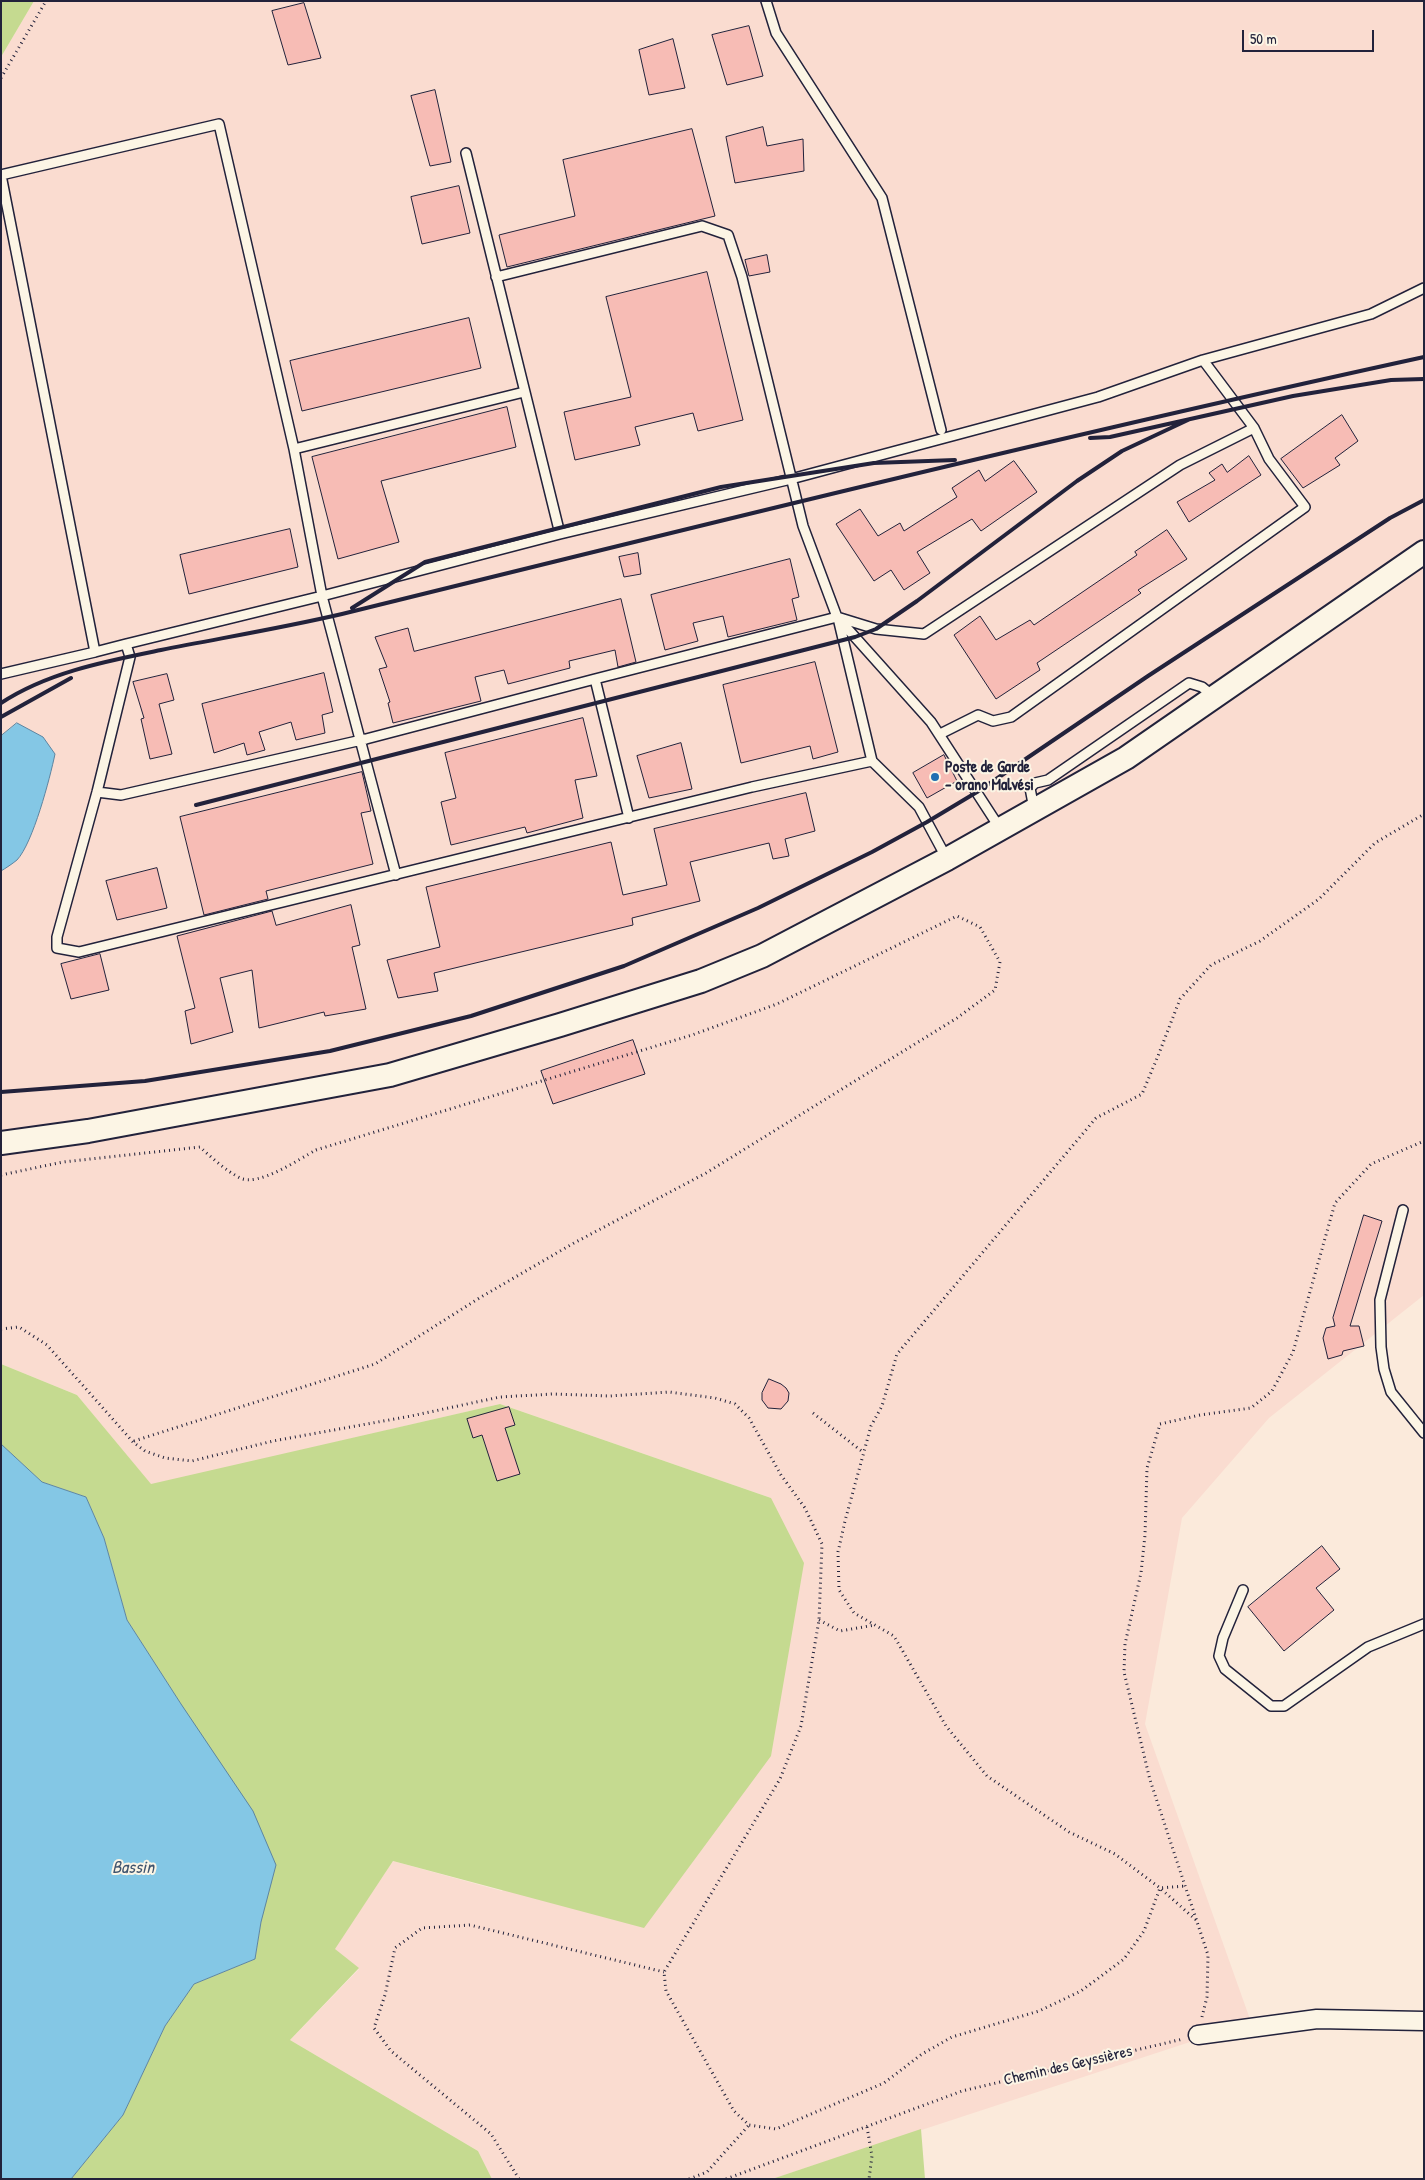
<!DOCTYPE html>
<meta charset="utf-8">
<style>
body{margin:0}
#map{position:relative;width:1425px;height:2180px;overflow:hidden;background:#fbeadb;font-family:"Patrick Hand",sans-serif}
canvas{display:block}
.frame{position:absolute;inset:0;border:2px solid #22223b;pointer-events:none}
.scale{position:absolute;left:1242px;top:30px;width:132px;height:22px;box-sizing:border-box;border:2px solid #22223b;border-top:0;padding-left:6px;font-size:15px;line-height:18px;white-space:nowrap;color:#22223b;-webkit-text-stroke:4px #fcf5e5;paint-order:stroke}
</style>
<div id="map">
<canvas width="1425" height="2180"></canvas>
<div class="frame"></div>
<div class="scale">50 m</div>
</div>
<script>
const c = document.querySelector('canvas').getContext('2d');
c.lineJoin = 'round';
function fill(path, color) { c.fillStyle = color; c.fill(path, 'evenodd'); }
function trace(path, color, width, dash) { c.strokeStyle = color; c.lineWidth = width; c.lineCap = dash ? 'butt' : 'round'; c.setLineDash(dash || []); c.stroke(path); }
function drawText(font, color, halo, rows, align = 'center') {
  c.font = font + ' "Patrick Hand",sans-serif'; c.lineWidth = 4; c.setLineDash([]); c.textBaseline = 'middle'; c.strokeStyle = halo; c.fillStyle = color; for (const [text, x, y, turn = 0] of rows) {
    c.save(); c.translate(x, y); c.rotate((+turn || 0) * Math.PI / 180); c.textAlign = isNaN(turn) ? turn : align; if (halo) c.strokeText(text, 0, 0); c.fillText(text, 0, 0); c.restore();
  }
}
const built = new Path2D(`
 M34,1H1424V1295L1269,1418L1182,1518L1145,1724L1251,2022L772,2179H492L478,2151L290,2040L359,1969L334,1949L393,1861L502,1891L771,1498L500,1404L151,1485L77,1395L1,1364V57Z`);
const green = new Path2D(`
 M1,1H34L1,57Z
 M1,1364L77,1395L151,1484L500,1404L771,1498L804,1563L771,1756L644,1928L393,1861L335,1949L359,1968L290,2040L478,2151L492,2179H71L123,2115L165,2026L194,1984L255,1959L261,1922L181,1704L127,1620L104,1538L86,1497L42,1482L1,1444Z
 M921,2129L925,2179H772Z`);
const water = new Path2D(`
 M17,723L43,737L55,754C50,778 33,843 17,860C12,864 6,868 1,871V736Z
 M1,1444L42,1482L86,1497L104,1538L127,1620L181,1704L253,1811L276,1865L261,1922L255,1959L194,1984L165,2026L123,2115L71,2179H1Z`);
const building = new Path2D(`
 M304,3L321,58L288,65L272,11Z
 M749,26L763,76L727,85L712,35Z
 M673,39L685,88L649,95L639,50Z
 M435,90L451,162L430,166L411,96Z
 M763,127L767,146L803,139L804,171L735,183L726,137Z
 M692,129L715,216L507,267L499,235L575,216L563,160Z
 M459,186L470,233L422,244L411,197Z
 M767,255L770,272L749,276L745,260Z
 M707,272L743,420L698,431L693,413L635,427L640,445L575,460L564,412L631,397L606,297Z
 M469,318L481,368L302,411L290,361Z
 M507,407L516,447L381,481L399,542L338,559L312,457Z
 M1342,415L1358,441L1335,458L1340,465L1303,488L1281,459Z
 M1249,456L1261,475L1189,522L1177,502L1215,480L1209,473L1222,464L1227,472Z
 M1014,461L1037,492L981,531L972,519L917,552L930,573L904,590L891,570L874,581L836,524L860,509L878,536L900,523L904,531L957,497L952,488L979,470L985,481Z
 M290,529L298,567L189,594L180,555Z
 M1167,530L1187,559L1138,590L1141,593L1037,663L1040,670L996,699L954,635L980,616L996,640L1030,620L1034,625L1137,555L1135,552Z
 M638,553L641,574L624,577L619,557Z
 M790,559L799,597L792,599L797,620L728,637L723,616L693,623L698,641L665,650L651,595Z
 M621,599L636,662L618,667L615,650L569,661L570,668L508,684L504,670L475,677L481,701L393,723L388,703L390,702L379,669L387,667L375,637L408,628L414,651Z
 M815,662L838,752L813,759L810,746L741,763L723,685Z
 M324,673L333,712L322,715L325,733L296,740L291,722L259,732L265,750L247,755L244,743L214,753L202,704Z
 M167,674L174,700L159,704L172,754L150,759L141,719L144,718L133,682Z
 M583,718L597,776L575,780L583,818L527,833L525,827L451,845L441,802L456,798L445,753Z
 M681,743L692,789L649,798L637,756Z
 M944,755L957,781L927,798L913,773Z
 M362,772L371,811L361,813L373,864L266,891L268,899L204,915L180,817Z
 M806,793L815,831L785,839L789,856L773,859L769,843L690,862L700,901L632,918L633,925L434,973L438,991L398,998L387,960L440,947L426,887L611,842L623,895L667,885L654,829Z
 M157,868L167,908L117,920L106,881Z
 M351,905L360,945L352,947L366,1009L325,1016L324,1012L259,1028L252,970L220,978L233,1032L191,1044L185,1011L195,1008L177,936L272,911L276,925Z
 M100,954L109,990L71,999L61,964Z
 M633,1040L645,1074L553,1104L541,1071Z
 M1364,1215L1382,1221L1350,1326H1359L1364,1346L1343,1351L1342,1355L1328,1359L1323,1338L1326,1328L1335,1326L1333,1318Z
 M769,1379L781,1384L786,1388L789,1393L788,1401L781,1409L768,1408L762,1400V1393Z
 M509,1407L515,1425L505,1428L520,1474L497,1481L482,1435L473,1438L467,1419Z
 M1322,1546L1340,1569L1316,1588L1334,1610L1284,1651L1248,1607Z`);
const path = new Path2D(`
 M1,78L46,1
 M1,1175L63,1162L200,1147C212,1158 225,1170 240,1178C259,1187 299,1159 316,1150L692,1035L777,1004L957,916L980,927L1000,962L995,990L957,1018L706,1173L574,1243L481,1297L375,1364L134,1441
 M1,1329L19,1327L47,1345L133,1442L145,1451L165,1458L192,1461L273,1441L411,1416L500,1397L553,1394L610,1396L669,1392L715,1398L735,1404L749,1418L781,1475L805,1508L822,1544L819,1620L801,1726L780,1779L664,1972L666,1991L734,2111L749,2125L776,2129L884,2083L922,2054L952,2037L1039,2011L1081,1991L1124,1959L1144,1931L1160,1888L1185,1886
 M813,1413L864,1453
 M819,1620L840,1631L875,1625
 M1196,1920L1160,1888L1115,1854L1069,1832L987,1776L946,1726L894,1636L854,1613L839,1590L838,1552L845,1521L871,1426L882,1406L897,1354L1096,1118L1142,1094L1158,1056L1180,999L1211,965L1260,941L1319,899L1375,843L1424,814
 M1202,2017L1207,1997L1208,1955L1150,1780L1124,1672L1125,1644L1141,1573L1145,1535L1147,1468L1160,1424L1200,1415L1251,1408L1272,1391L1293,1352L1335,1203L1371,1164L1424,1141
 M867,2127L872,2156L869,2179
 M519,2179L491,2134L391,2051L374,2028L385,1995L395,1948L422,1928L470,1925L664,1972
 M689,2179L707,2172L749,2125
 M726,2179L962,2091L1183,2039`);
const service = new Path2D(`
 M766,1L776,33L882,198L941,430
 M466,153L560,534
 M1,175L219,124L294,449
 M1,175L95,652L126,644
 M496,277L702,226L728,235L742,277L803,526L837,617L931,722L1001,830
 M838,618L872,761
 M1,674L95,652
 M940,734L978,715L993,721L1011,717L1305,507L1269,459L1254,428
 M97,792L121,795L366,739L595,679
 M1034,809L1030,788L1035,783L1048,780L1189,683L1202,687L1213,696
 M629,818L595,679L837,617L876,629L924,634L1180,465L1254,428L1203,360
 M947,859L919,807L872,761L752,787L79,952L57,948V937L97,792L130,657L126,644L322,596L560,534L791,479L1098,397L1203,360L1371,314L1424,288
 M396,875L322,596L294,449L524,392
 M1403,1210L1380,1300L1381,1347L1384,1369L1391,1392L1424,1433
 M1243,1590L1223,1638L1219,1656L1225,1669L1271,1706H1284L1368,1647L1424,1624`);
const minor = new Path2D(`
 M1198,2035L1317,2019L1424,2021`);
const tertiary = new Path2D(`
 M1,1143L88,1131L390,1075L560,1025L701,981L762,956L947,859L1126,758L1424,552`);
const rail = new Path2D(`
 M1090,438L1110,437L1293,396L1391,380L1424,379
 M352,608L425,562L721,487L874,463L955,460
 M1,703C48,672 107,661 161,650C221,638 282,628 342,614C702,525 1062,436 1424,357
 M1,717L71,678
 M196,805L855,637L876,629L917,601L1077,481L1122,451L1190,419
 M1,1092L145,1081L330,1051L471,1016L624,966L758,908L872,852L927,822L977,792L1148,676L1390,518L1424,500`);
const markers = [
 [935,777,5,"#1f6fb2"]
];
const poiNames = [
 ["Poste de Garde",945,768],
 ["- orano Malvési",945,786]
];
const streetNames = [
 ["Chemin des Geyssières",1068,2066,-13]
];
const waterNames = [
 ["Bassin",133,1868]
];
fill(built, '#fadcd0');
fill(green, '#c5da90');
fill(water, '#84c7e5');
trace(water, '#5d85a1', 1);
fill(building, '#f7bcb5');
trace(building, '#22223b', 1);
trace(service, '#22223b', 12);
trace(minor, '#22223b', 21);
trace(tertiary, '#22223b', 26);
trace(path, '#22223b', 3, [1, 4]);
trace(service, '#fcf5e5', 9);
trace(minor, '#fcf5e5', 18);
trace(tertiary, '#fcf5e5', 22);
trace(rail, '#22223b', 4);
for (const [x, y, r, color] of markers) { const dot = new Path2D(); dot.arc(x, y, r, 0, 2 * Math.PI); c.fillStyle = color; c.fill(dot); trace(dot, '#fcf5e5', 2); }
drawText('bold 16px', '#22223b', '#fcf5e5', poiNames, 'left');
drawText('16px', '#22223b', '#fcf5e5', streetNames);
drawText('italic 18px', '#3f546e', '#fcf5e5', waterNames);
</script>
